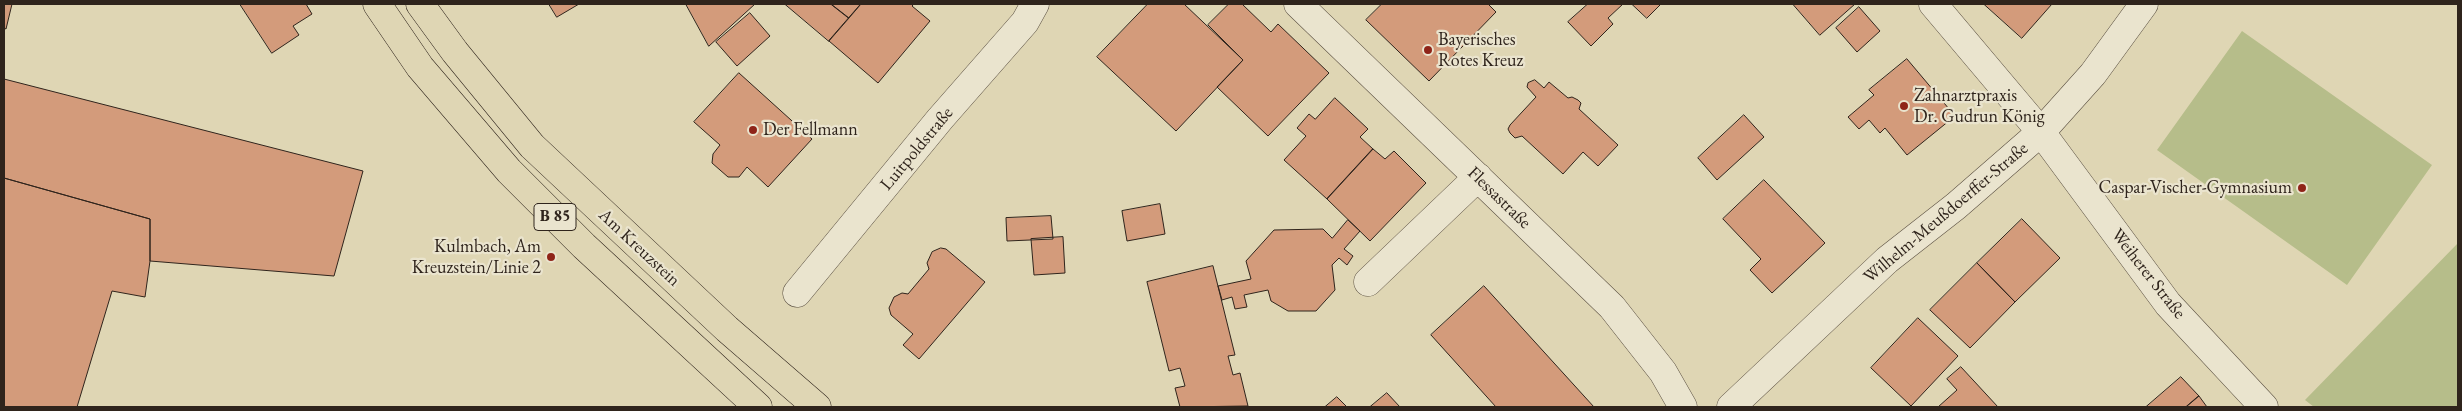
<!DOCTYPE html>
<meta charset="utf-8">
<style>
body{margin:0}
#map{position:relative;width:2462px;height:411px;overflow:hidden;background:#dfd6b4;font-family:"EB Garamond",serif}
canvas{display:block}
.frame{position:absolute;inset:0;border:5px solid #2f241c;pointer-events:none}
</style>
<div id="map">
<canvas width="2462" height="411"></canvas>
<div class="frame"></div>
</div>
<script>
const c = document.querySelector('canvas').getContext('2d');
c.lineJoin = 'round';
function fill(path, color) { c.fillStyle = color; c.fill(path, 'evenodd'); }
function trace(path, color, width, dash) { c.strokeStyle = color; c.lineWidth = width; c.lineCap = dash ? 'butt' : 'round'; c.setLineDash(dash || []); c.stroke(path); }
function drawText(font, color, halo, rows, align = 'center') {
  c.font = font + ' "EB Garamond",serif'; c.lineWidth = 4.5; c.setLineDash([]); c.textBaseline = 'middle'; c.strokeStyle = halo; c.fillStyle = color; for (const [text, x, y, turn = 0] of rows) {
    c.save(); c.translate(x, y); c.rotate((+turn || 0) * Math.PI / 180); c.textAlign = isNaN(turn) ? turn : align; if (halo) c.strokeText(text, 0, 0); c.fillText(text, 0, 0); c.restore();
  }
}
const green = new Path2D(`
 M2242,31L2432,165L2347,285L2157,150Z
 M2458,243V407H2314L2305,400Z`);
const building = new Path2D(`
 M4,4H12L6,29L4,28Z
 M240,4H306L312,14L293,26L299,35L272,53Z
 M549,4H579L557,17Z
 M686,4H755L709,46Z
 M785,4H831L849,18L829,41Z
 M831,4H861L849,18Z
 M861,4H914L912,6L930,21L878,83L829,41Z
 M1148,4H1184L1243,60L1176,131L1097,57Z
 M1229,4H1242L1271,32L1278,24L1329,73L1268,136L1217,87L1243,60L1208,25Z
 M1382,4H1488L1496,12L1429,81L1366,20Z
 M1588,4H1623L1608,18L1613,24L1591,46L1568,22Z
 M1632,4H1661L1647,18Z
 M1793,4H1855L1820,35Z
 M1984,4H2052L2022,38Z
 M1859,7L1880,31L1857,52L1836,28Z
 M750,13L770,36L737,66L716,42Z
 M1907,59L1955,116L1907,155L1885,128L1880,133L1869,120L1859,129L1848,117L1874,95L1869,90Z
 M739,73L812,139L768,187L747,167L739,177H728L712,163L713,154L720,145L694,122Z
 M4,79L363,171L334,276L150,261V219L4,178Z
 M1535,80L1544,88L1549,82L1568,98L1572,97L1578,100L1581,103L1579,109L1618,145L1598,166L1583,152L1563,174L1522,136L1515,138L1510,133L1508,129L1510,125L1536,97L1527,87L1528,83Z
 M1335,98L1368,129L1360,137L1373,149L1327,199L1284,160L1306,136L1297,128L1309,114L1315,119Z
 M1744,115L1764,137L1717,180L1698,158Z
 M1373,149L1385,159L1394,151L1426,183L1370,241L1327,199Z
 M4,178L150,219V261L145,297L112,291L77,407H4Z
 M1764,180L1825,243L1772,293L1750,270L1761,259L1723,219Z
 M1160,204L1165,234L1127,241L1122,211Z
 M1051,216L1053,239L1007,241L1006,218Z
 M2022,219L2060,258L2015,302L1977,263Z
 M1348,220L1360,231L1344,249L1353,256L1347,265L1339,258L1332,265L1335,290L1316,311H1288L1271,301L1268,290L1244,295L1247,307L1235,309L1232,297L1222,300L1218,286L1251,279L1246,261L1274,230L1323,229L1332,238Z
 M1063,237L1065,273L1034,275L1031,239Z
 M941,248L946,249L985,282L919,359L903,345L913,334L891,315L889,308L894,297L902,293L908,294L929,269L927,263L932,252Z
 M1977,263L2015,302L1970,348L1930,310Z
 M1213,266L1235,355L1228,356L1233,375L1240,373L1248,406L1180,407L1175,388L1185,386L1180,368L1169,371L1147,282Z
 M1484,286L1594,407H1496L1431,335Z
 M1918,318L1958,356L1911,406L1871,368Z
 M1961,367L1998,407H1938L1957,390L1947,379Z
 M2181,377L2199,396L2186,407H2146Z
 M1387,393L1400,407H1370Z
 M2199,396L2207,407H2186Z
 M1337,397L1347,407H1325Z`);
const minor = new Path2D(`
 M1298,4L1612,307L1663,372L1683,407
 M1933,4L2041,132L2168,304L2264,407
 M1368,282L1478,177
 M797,293L940,119L1025,22L1035,4
 M1731,407L1887,260L1956,206L2041,132L2093,74L2144,4`);
const major = new Path2D(`
 M377,4L420,67L509,171L584,246L758,407
 M420,4L455,52L532,146L727,329L817,407`);
const markers = [
 [1428,50,5,"#8f2418"],
 [1904,106,5,"#8f2418"],
 [753,130,5,"#8f2418"],
 [2302,188,5,"#8f2418"],
 [551,257,5,"#8f2418"]
];
const shields = [
 [555,217,42]
];
const shieldNames = [
 ["B 85",555,217]
];
const poiNames = [
 ["Bayerisches",1438,40],
 ["Rotes Kreuz",1438,61],
 ["Zahnarztpraxis",1914,96],
 ["Dr. Gudrun König",1914,117],
 ["Der Fellmann",763,130],
 ["Caspar-Vischer-Gymnasium",2292,188,"right"],
 ["Kulmbach, Am",541,247,"right"],
 ["Kreuzstein/Linie 2",541,268,"right"]
];
const streetNames = [
 ["Luitpoldstraße",917,149,-50],
 ["Flessastraße",1499,198,44],
 ["Wilhelm-Meußdoerffer-Straße",1946,213,-40],
 ["Am Kreuzstein",639,248,43],
 ["Weiherer Straße",2148,274,52]
];
fill(green, '#b6bd8a');
fill(building, '#d39b7b');
trace(building, '#2f241c', 1);
trace(minor, '#5b5042', 29);
trace(major, '#2f241c', 29);
trace(minor, '#eae4ce', 28);
trace(major, '#dfd6b4', 28);
for (const [x, y, r, color] of markers) { const dot = new Path2D(); dot.arc(x, y, r, 0, 2 * Math.PI); c.fillStyle = color; c.fill(dot); trace(dot, '#eae4ce', 2); }
for (const [x, y, w] of shields) { const box = new Path2D(); box.roundRect(x - w / 2, y - 13.5, w, 27, 4); c.fillStyle = '#eae4ce'; c.fill(box); trace(box, '#2f241c', 1); }
drawText('bold 16px', '#2f241c', null, shieldNames);
drawText('18px', '#2f241c', '#eae4ce', poiNames, 'left');
drawText('18px', '#2f241c', '#eae4ce', streetNames);
</script>
